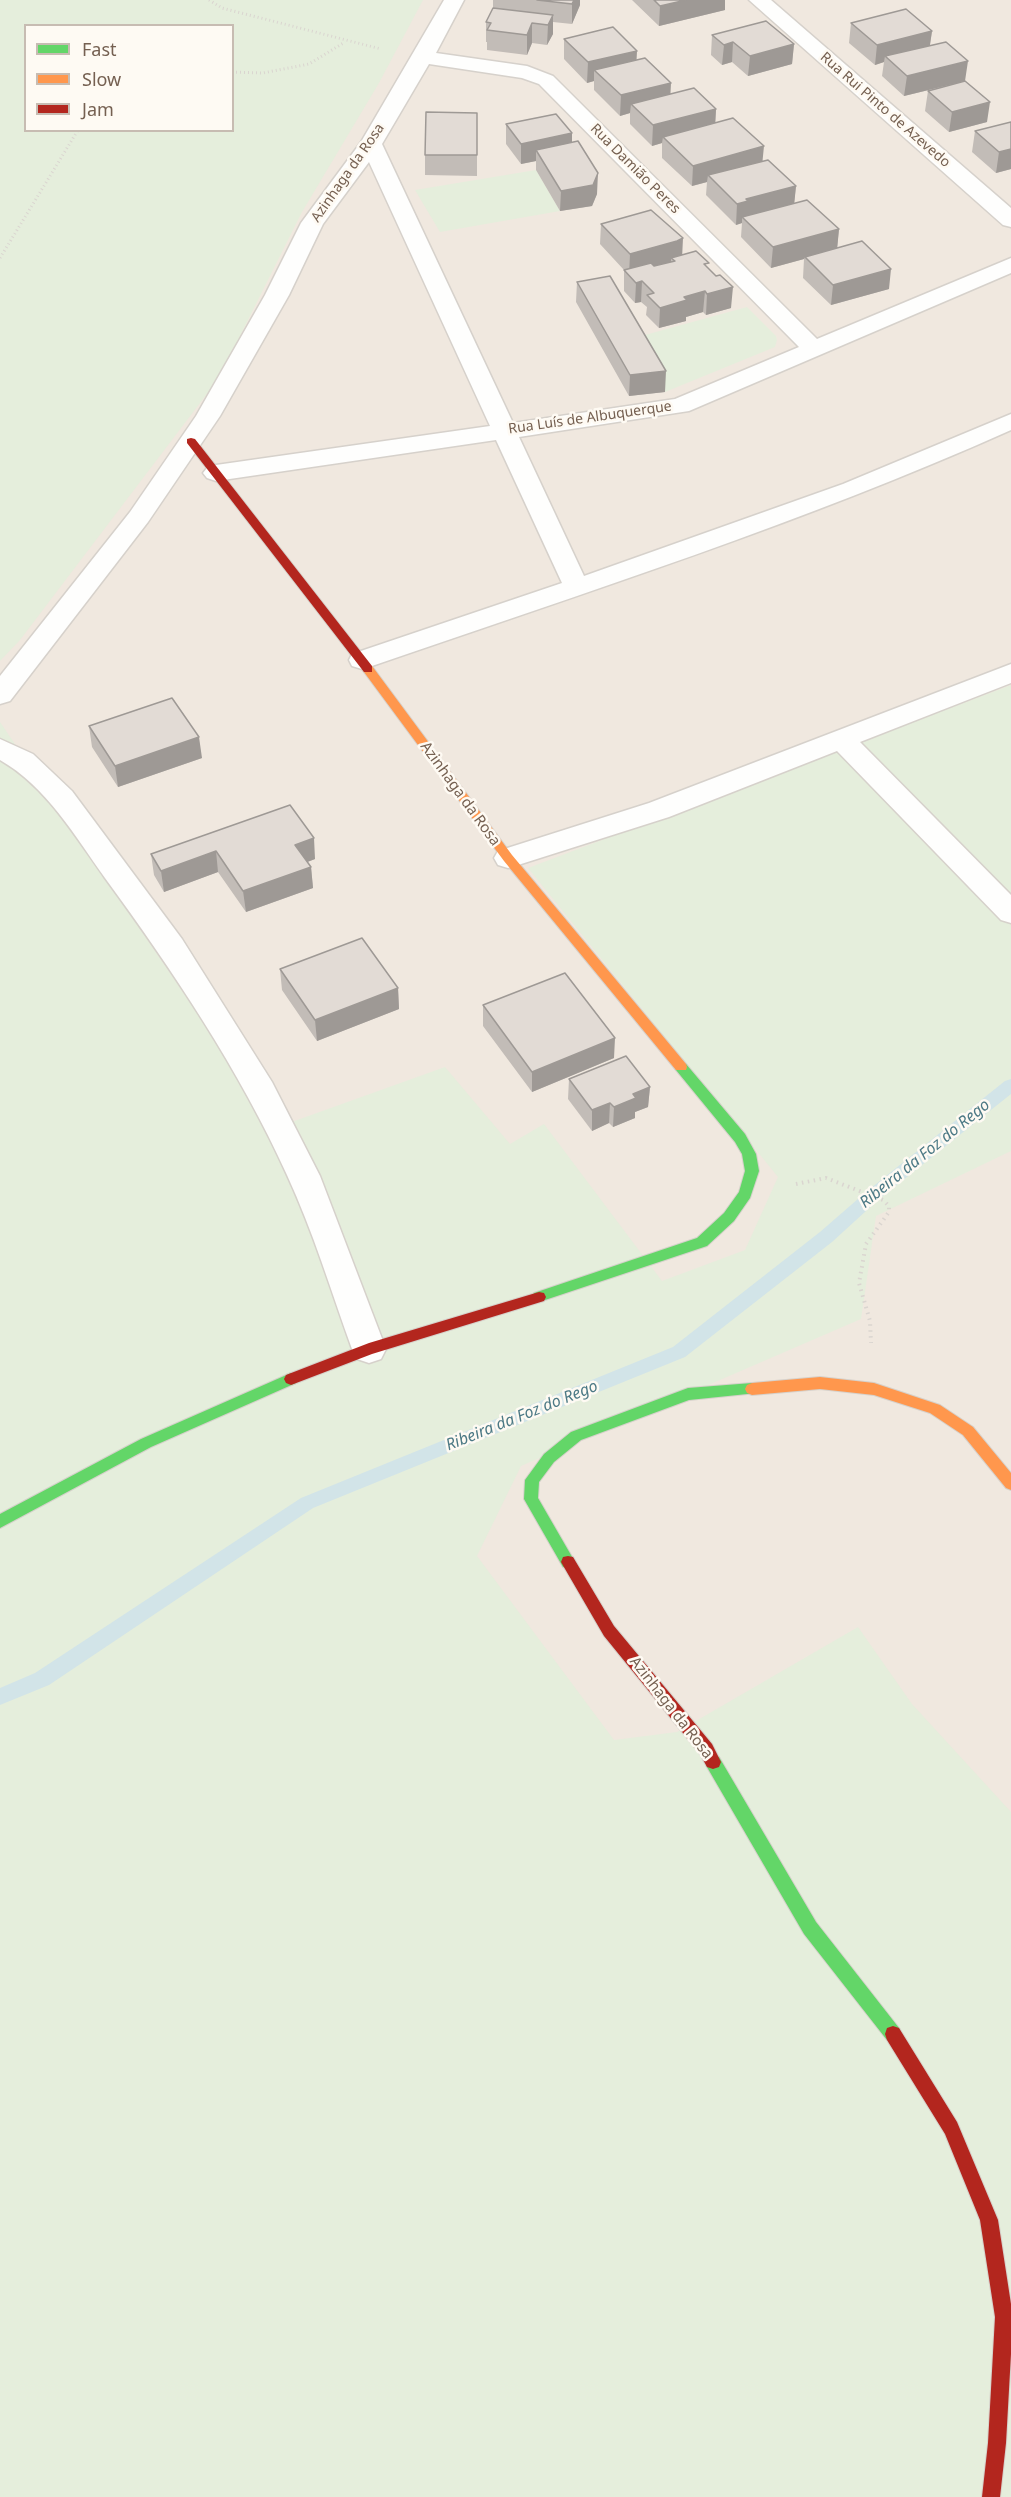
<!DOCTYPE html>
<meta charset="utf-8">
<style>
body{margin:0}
#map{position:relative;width:1011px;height:2497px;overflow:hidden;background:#f8f5f0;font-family:"Noto Sans",sans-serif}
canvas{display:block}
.legend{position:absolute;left:24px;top:24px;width:210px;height:108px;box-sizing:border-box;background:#fefaf3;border:2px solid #c7bcb2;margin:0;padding:8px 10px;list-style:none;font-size:18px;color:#756051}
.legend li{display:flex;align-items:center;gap:12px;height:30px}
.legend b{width:30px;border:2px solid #c7bcb2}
</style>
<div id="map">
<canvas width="1011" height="2497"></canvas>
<ul class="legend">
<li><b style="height:8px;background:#63d668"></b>Fast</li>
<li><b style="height:8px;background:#ff974d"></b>Slow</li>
<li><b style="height:8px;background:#b3261e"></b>Jam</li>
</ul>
</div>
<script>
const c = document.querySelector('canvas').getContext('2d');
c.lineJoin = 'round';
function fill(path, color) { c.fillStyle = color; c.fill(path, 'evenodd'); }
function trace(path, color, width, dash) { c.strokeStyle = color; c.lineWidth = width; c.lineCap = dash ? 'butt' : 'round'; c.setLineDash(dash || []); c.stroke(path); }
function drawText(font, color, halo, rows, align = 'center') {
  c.font = font + ' "Noto Sans",sans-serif'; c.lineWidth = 5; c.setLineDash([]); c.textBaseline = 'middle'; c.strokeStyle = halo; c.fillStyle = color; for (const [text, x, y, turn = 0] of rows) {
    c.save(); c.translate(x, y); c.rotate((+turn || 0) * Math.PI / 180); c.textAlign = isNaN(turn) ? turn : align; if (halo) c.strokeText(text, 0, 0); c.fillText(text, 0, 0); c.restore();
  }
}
const residential = new Path2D(`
 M0,0H1011V2497H0ZM26,26H232V130H26Z`);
const green = new Path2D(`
 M0,0H423L379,83L302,212L219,378L20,640L0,661ZM26,26H232V130H26Z
 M536,170L560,211L440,232L415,190Z
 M747,307L776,336L777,340L775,347L665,392L634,338Z
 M1011,685V1151L876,1216L861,1319L521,1466L477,1556L614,1740L677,1732L858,1627L912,1704L1011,1812V2497H0V722L275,1128L445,1067L510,1144L544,1124L662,1281L745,1250L778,1177L528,868Z`);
const stream = new Path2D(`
 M1011,1079V1094L878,1200L832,1242L685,1357L313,1508L49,1685L0,1705V1688L35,1673L301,1498L673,1347L820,1232L866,1192L1005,1081Z`);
const pathFar1 = new Path2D(`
 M209,0L222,8L381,49
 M232,72L263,73L309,64L345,42
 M0,258L78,130`);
const path = new Path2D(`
 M796,1184L826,1178L883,1200L889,1206V1212L866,1244L859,1283L870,1321L871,1343`);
const street = new Path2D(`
 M444,0H464L436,53L527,66L553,76L817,339L1011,258V273L689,411L519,437L584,576L843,484L1011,414V430C803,523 587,592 372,666L362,669L352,666L349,660L352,654L562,583L496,440L216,481L207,478L203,473L207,468L216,465L490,426L369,162L323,224L289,295L220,416L148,522L10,701L0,704V676L130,512L196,416L265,295L301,223L361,142ZM429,64L522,78L539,84L799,347L675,399L513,423L382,144Z
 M749,0H771L1011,208V227L1003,225Z
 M1011,664V683L860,742L1011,895V923L1001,920L837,751L669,817L518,865L508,868L498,865L494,858L498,851L649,803Z
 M0,739L33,754L72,791L182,939L272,1082L320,1176L386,1349L381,1359L369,1363L357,1359L352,1349C331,1291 313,1231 287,1175C239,1069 173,971 105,878C75,836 46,786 0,760Z`);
const fast = new Path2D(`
 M681,1062L686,1064L745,1134L756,1154L759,1171L750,1198L734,1221L707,1246L539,1302L534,1301L532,1297L534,1293L697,1238L724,1213L739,1192L745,1171L742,1154L735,1142L676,1070L675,1067L676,1064Z
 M291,1373L296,1375L298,1379L296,1383L151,1447L0,1528V1514L141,1439Z
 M752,1383L757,1385L759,1389L757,1393L689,1400L581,1440L554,1462L539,1482L538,1498L575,1562L573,1567L568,1568L563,1567L524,1499L525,1480L544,1454L571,1432L688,1388Z
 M713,1755L719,1757L816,1922L899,2028L901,2034L899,2040L893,2042L887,2040L804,1934L707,1767L705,1762L707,1757Z`);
const slow = new Path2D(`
 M368,665L372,666L512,855L686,1064L687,1067L686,1070H676L504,861L364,672L362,669Z
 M820,1377L874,1383L940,1405L973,1427L1011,1473V1490L1006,1488L963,1435L930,1413L874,1395L820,1389L752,1395L747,1393L745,1389L747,1385L752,1383Z`);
const jam = new Path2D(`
 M191,438L195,439L372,666V672H364L187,443V439Z
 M539,1292L544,1293L546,1297L544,1301L372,1354L291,1385L286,1383L284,1379L286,1375L369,1343Z
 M568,1556L573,1557L614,1626L712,1744L721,1762L719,1767L713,1769L707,1767L700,1754L604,1636L561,1562L563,1557Z
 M893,2026L899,2028L957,2122L998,2220L1011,2304V2354L1006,2443L1000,2497H982L988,2443L995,2317L980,2220L945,2134L887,2040L885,2034L887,2028Z`);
const wall = new Path2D(`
 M493,0H580V5L572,24L553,22V34L547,45L532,43L527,55L487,50V42H486V22L493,8Z
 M632,0H725V10L659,26Z
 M851,23L932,31L930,45L965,81L987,122L949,132L925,111L928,91L958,83L904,96L882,76L884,62L875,65L849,43Z
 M712,35L794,44L792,64L748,76L732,62L722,65L711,55Z
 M564,39L637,60L671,94L716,109L715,123L763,161L796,186L794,203L839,229L837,248L889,289L831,305L803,278L804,259L771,268L741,237L742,223L736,225L706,195L707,182L692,186L662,158V143L652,146L630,124V113L620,116L594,90V81L587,83L564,59Z
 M477,113V176L425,175V155Z
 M1011,122V169L996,173L972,152L975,131Z
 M506,124L572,133V142L597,194L592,206L560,211L536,170V161L521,164L506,144Z
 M601,224L682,255L709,269L731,308L706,315L703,312L686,317V321L659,328L646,315L647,307L641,302L635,303L624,291V270L600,244Z
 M577,282L665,392L629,396L576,302Z
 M89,726L202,758L118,787L92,747Z
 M290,805L315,859L307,862L311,867L313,888L246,912L218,872L164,892L154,875L151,854Z
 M280,969L398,988L399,1009L317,1041L282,990Z
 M483,1005L614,1058L532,1092L483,1026Z
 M569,1079L650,1087L648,1107L635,1112V1118L613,1127L609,1123L592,1131L568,1099Z`);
const shadedWall = new Path2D(`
 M574,0H580V5L572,24V4Z
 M686,0H725V10L659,26L660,6Z
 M553,15V34L547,45L548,25Z
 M532,23V43L527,55V35Z
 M932,31L929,51L885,56L884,62L875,65L877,45Z
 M733,42L732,62L722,65L724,45Z
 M794,44L792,64L748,76L750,56Z
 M637,51L636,71L594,70V81L587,83L588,62Z
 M968,61L965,81L904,96L907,76Z
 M671,83L670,103L631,104L630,113L620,116L621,95Z
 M990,102L987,122L949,132L952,112Z
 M716,109L715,129L663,137L662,143L652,146L653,125Z
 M572,133V153L536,150V161L521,164V144Z
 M764,146L762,166L708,175L707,182L692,186L693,166Z
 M1011,149V169L996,173L999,152Z
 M598,173L597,194L592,206L560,211L561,191Z
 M796,186L794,206L744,219L742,217V223L736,225L737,204L746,199Z
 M839,229L837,250L805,257L804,259L771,268L773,247Z
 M683,238L682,259L675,261L671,258V263L629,275L630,254Z
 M891,269L889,289L831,305L833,285Z
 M642,281L641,302L635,303L636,283Z
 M733,287L731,308L706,315L707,294Z
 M705,291L703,312L686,317V321L659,328L660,308L684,297Z
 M666,371L665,392L629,396L630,375Z
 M199,737L202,758L118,787L115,766Z
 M314,838L315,859L297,866L295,845Z
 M216,851L218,872L164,892L161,871Z
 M311,867L313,888L246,912L243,891Z
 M398,988L399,1009L317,1041L315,1020Z
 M615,1038L614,1058L532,1092V1072Z
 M650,1087L648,1107L635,1112V1118L613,1127L614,1107L633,1094Z
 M610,1103L609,1123L592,1131V1110Z`);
const building = new Path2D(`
 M537,0H574L572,4Z
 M654,0H686L660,6Z
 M493,8L553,15L548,25L532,23L527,35L487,30L491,23L486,22Z
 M906,9L932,31L877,45L851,23Z
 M766,21L794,44L750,56L733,42L724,45L712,35Z
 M613,27L637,51L588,62L564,39Z
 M946,42L968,61L907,76L885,56Z
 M645,58L671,83L621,95L594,70Z
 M965,81L990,102L952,112L928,91Z
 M694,88L716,109L653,125L631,104Z
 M426,112L477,113V155H425Z
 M556,114L572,133L521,144L506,124Z
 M733,118L764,146L693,166L663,137Z
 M1011,122V149L999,152L975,131Z
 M578,141L598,173L593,185L561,191L536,150Z
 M768,160L796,186L746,199L748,201L737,204L708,175Z
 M807,200L839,229L773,247L742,217Z
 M651,210L683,238L677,241L630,254L601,224Z
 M862,241L891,269L833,285L805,257Z
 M696,251L709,263L704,264L716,276L720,275L733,287L707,294L705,291L684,297L687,300L660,308L647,295L654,293L642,281L636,283L624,270L651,263L654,266L675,261L671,258Z
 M610,276L666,371L630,375L577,282Z
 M172,698L199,737L115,766L89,726Z
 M290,805L314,838L295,845L311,867L243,891L216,851L161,871L151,854Z
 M362,938L398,988L315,1020L280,969Z
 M565,973L615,1038L532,1072L483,1005Z
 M626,1056L650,1087L633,1094L636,1098L614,1107L610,1103L592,1110L569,1079Z`);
const farStreetnames = [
 ["Rua Rui Pinto de Azevedo",885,110,41],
 ["Rua Damião Peres",635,169,45],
 ["Azinhaga da Rosa",348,173,-55],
 ["Rua Luís de Albuquerque",590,418,-8]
];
const streetNames = [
 ["Azinhaga da Rosa",460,794,54],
 ["Azinhaga da Rosa",671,1708,52]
];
const waterNames = [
 ["Ribeira da Foz do Rego",925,1154,-39],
 ["Ribeira da Foz do Rego",522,1416,-22]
];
fill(residential, '#f0e8df');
fill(green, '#e5eedc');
fill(stream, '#d2e4e8');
trace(street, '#d6d1cb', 3);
trace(fast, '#d6d1cb', 2);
trace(slow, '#d6d1cb', 2);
trace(jam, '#d6d1cb', 2);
trace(pathFar1, '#dad5d0', 3, [1, 3]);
trace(path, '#dad5d0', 4, [1.5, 4.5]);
fill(street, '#fefefd');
fill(fast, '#63d668');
fill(slow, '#ff974d');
fill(jam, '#b3261e');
fill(wall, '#c2bcb7');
fill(shadedWall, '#9e9995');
fill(building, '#e2dbd5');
trace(building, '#9e9995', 1.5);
drawText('14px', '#756051', '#fefaf3', farStreetnames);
drawText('15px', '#756051', '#fefaf3', streetNames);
drawText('italic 16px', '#4c7985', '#fefaf3', waterNames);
</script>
